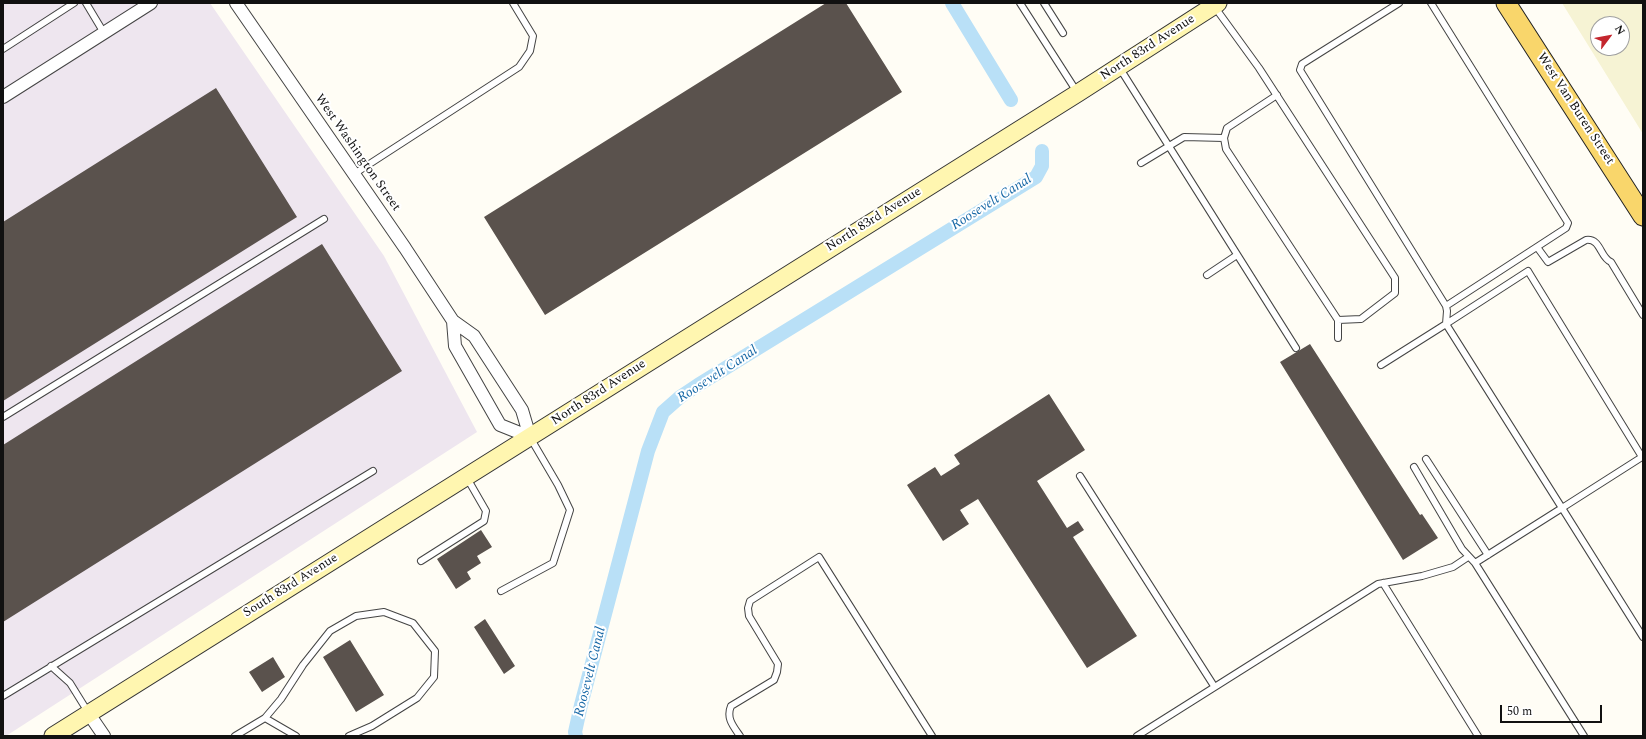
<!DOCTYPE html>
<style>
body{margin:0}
#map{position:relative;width:1646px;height:739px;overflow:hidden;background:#fffdf5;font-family:Spectral,serif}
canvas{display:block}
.frame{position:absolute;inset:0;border:4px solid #111;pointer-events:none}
.north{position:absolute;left:1590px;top:16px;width:40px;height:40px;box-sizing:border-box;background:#fff;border:1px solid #a0a0a0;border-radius:50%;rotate:58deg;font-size:11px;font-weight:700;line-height:16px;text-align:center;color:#111}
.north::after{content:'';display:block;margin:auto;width:14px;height:18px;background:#c4262e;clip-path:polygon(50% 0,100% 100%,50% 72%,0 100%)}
.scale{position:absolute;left:1500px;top:705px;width:102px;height:18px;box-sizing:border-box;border:2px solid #111;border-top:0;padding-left:5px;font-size:12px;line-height:14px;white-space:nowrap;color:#111;-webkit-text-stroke:3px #fff;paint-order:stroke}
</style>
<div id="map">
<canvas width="1646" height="739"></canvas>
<div class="frame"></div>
<div class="north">N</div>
<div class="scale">50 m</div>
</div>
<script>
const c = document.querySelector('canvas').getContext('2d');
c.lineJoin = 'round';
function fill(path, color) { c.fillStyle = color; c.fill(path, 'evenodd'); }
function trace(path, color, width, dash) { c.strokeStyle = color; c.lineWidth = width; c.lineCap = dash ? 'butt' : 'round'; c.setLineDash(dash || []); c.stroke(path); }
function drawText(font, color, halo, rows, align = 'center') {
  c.font = font + ' Spectral,serif'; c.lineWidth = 4; c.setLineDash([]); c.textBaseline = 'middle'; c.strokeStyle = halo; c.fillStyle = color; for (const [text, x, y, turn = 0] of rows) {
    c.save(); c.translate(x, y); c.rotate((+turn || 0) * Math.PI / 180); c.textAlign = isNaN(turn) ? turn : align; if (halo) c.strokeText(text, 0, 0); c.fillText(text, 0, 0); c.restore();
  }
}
const industrial = new Path2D(`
 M3,3H210L384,256L477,432L6,736H3Z`);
const farmland = new Path2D(`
 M1562,3H1643V134ZM1598,24H1622V48H1598Z`);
const canal = new Path2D(`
 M952,3L1011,100
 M576,736L575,732L581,705L648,451L663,412L680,397L698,385L1036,177L1042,166V151`);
const building = new Path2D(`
 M826,3H846L902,92L545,315L484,217Z
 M216,88L297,217L3,401V222Z
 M322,244L402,371L3,622V445Z
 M1310,344L1420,515L1422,514L1438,538L1403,560L1280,362Z
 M1049,394L1085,450L1037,481L1067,528L1078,521L1084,530L1073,537L1137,636L1087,668L978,499L960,510L969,524L943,541L907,485L935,467L941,476L960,464L954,455Z
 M481,530L492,547L477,556L481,563L467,572L471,579L456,589L437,559Z
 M485,619L515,666L504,674L474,627Z
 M350,640L384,695L356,712L323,657Z
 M273,657L285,677L262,692L249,672Z`);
const lane = new Path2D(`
 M86,3L104,33
 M1020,3L1077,92
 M1044,3L1063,33
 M1399,3L1302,64L1300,70L1446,306L1447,311L1446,324
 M1431,3L1568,223L1566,228L1446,306
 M1214,6L1259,68L1395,278V293L1361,319L1338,320V338
 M3,49L74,3
 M1119,67L1296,348
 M1277,95L1227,128L1224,138L1226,149L1338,320
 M1141,163L1184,137L1224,138
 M354,174L519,67L530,51L533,36L513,3
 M1537,247L1548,262L1586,240C1601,238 1600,258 1611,262L1643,315
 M1207,275L1237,255
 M1446,324L1528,271L1642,457L1562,508L1643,637
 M1381,365L1446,324L1562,508L1475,563
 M3,417L324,219
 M1426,459L1488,555
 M1414,467L1462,549L1475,563L1584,736
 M1080,476L1214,686
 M421,561L484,521L486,511L467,478
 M1383,583L1478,736
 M501,591L553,563L570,510L558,485L531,439
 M51,666L70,683L88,712
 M3,696L373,471
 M265,718L296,736
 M235,736L265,718L281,699L303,665L330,631L356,616L384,612L413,623L435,651L434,677L417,698L372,726L349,736
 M740,736C733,726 726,718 731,706L774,680L777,672L778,664L749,616L748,608L750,601L819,557L932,736
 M1137,736L1378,584L1422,576L1453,567L1468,557`);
const street = new Path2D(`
 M236,3L405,248L453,321L474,336L522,410L530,437
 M3,97L151,3
 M453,321L455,346L500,425L530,437
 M89,714L104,736`);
const secondary = new Path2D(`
 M53,736L1078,93L1218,3`);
const primary = new Path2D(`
 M1506,3L1643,216`);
const streetNames = [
 ["North 83rd Avenue",1148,48,-33],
 ["West Van Buren Street",1575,109,57],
 ["West Washington Street",357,153,55],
 ["North 83rd Avenue",874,220,-32],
 ["North 83rd Avenue",599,393,-33],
 ["South 83rd Avenue",291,586,-32]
];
const waterNames = [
 ["Roosevelt Canal",992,203,-32],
 ["Roosevelt Canal",718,375,-33],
 ["Roosevelt Canal",591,672,-76]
];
fill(industrial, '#eee6ef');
fill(farmland, '#f6f3d4');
trace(canal, '#b9e0f7', 14);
fill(building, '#5a524d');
trace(lane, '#444', 8);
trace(street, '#444', 14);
trace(secondary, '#333', 19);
trace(primary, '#222', 21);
trace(lane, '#fff', 6);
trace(street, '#fff', 12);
trace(secondary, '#fff6b0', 17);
trace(primary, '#f9d66b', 19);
drawText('13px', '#111', '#fff', streetNames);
drawText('italic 14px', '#1768a6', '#fff', waterNames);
</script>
